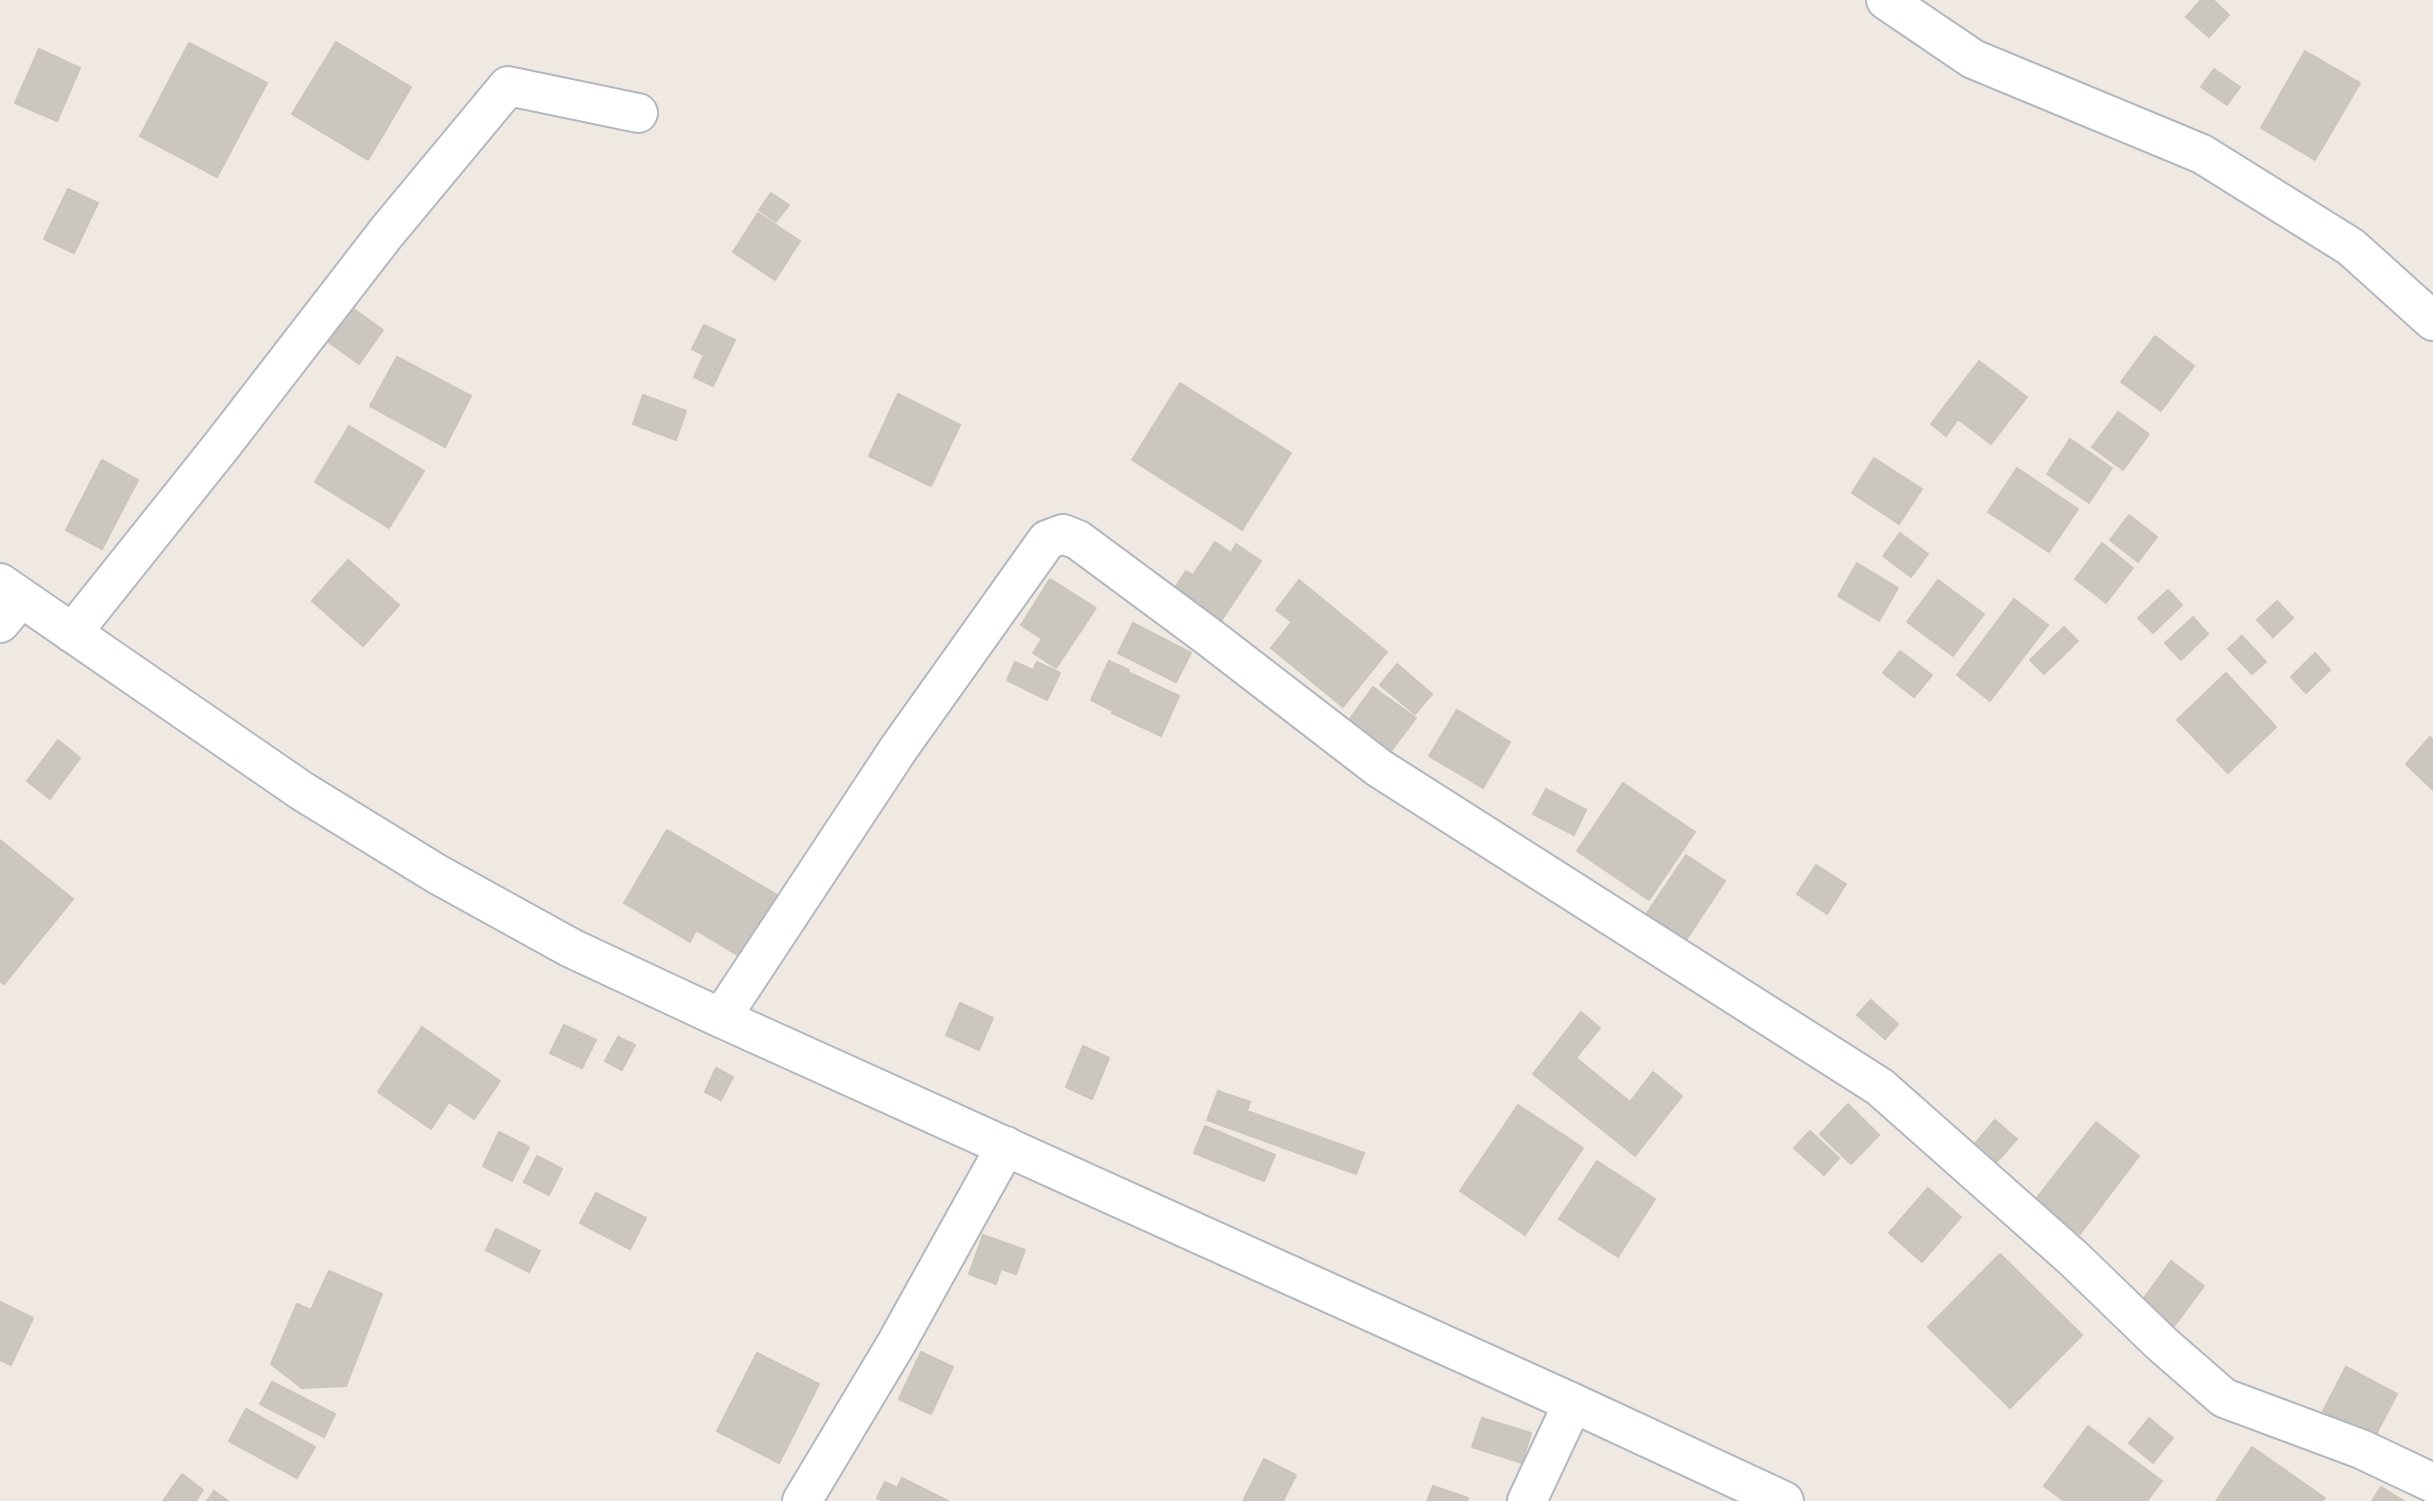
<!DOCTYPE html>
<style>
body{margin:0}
canvas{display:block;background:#efe9e1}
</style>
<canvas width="2433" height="1501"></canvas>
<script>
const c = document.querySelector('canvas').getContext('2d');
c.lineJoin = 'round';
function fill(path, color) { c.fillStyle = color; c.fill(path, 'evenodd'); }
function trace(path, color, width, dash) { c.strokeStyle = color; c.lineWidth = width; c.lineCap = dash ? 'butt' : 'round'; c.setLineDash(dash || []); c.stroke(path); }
const building = new Path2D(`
 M2201,0H2213L2229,15L2209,37L2186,17Z
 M336,42L411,87L368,160L292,114Z
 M189,43L267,83L217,177L140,136Z
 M39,49L80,68L57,121L15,103Z
 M2305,51L2360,83L2315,160L2261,128Z
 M2214,69L2240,87L2227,105L2201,87Z
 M68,189L98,203L74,253L44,239Z
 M771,193L789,205L776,222L759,210Z
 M758,213L800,241L775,280L733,252Z
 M351,307L383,330L359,364L327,341Z
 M704,325L735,340L713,386L694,377L704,355L692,349Z
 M2155,336L2194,366L2161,411L2121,382Z
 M397,357L471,396L445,447L370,406Z
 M1979,361L2027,397L1991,444L1958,419L1946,436L1931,424Z
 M1180,383L1291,453L1242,530L1132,460Z
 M898,394L960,425L931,486L869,456Z
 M643,395L686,411L676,440L633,424Z
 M2118,412L2149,434L2123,470L2092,447Z
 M349,426L424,471L389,528L315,482Z
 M2070,439L2112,468L2089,503L2047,474Z
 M1874,458L1922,489L1899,524L1852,493Z
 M102,460L138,480L102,549L66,530Z
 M2017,468L2078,509L2049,552L1988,512Z
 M2129,515L2157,537L2138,562L2110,540Z
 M1900,533L1928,554L1911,577L1883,556Z
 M1215,542L1231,553L1236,544L1261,561L1221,621L1174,589L1186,571L1193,575Z
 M2102,543L2133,568L2106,603L2075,579Z
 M348,560L399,605L363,646L312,601Z
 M1857,563L1898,588L1879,621L1838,596Z
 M1050,579L1096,608L1056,668L1033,653L1042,639L1021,625Z
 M1299,580L1387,652L1343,707L1271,648L1292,622L1276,610Z
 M1938,580L1984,614L1953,656L1907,622Z
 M2168,590L2182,605L2153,633L2138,618Z
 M2014,599L2048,625L1990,701L1957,675Z
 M2277,601L2293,618L2273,637L2257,620Z
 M2193,617L2208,634L2181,660L2165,643Z
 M1133,623L1191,653L1176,682L1118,653Z
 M2064,627L2078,641L2044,674L2030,660Z
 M2242,636L2266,662L2252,674L2228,649Z
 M1900,651L1932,675L1914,697L1883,673Z
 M2315,653L2330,670L2306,693L2291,677Z
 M1109,661L1129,670L1111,710L1091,700Z
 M1015,662L1033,670L1037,662L1060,673L1047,700L1007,680Z
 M1397,664L1432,694L1415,714L1380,685Z
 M1130,673L1179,696L1161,736L1112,713Z
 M2226,673L2276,727L2228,773L2177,720Z
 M1373,687L1416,718L1391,751L1349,720Z
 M1457,710L1510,742L1483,788L1429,756Z
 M2430,737L2433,740V790L2406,764Z
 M58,740L80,758L50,799L27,781Z
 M1623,783L1695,832L1649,900L1577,851Z
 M1546,789L1586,810L1574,835L1533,814Z
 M667,830L779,896L742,958L696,930L690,942L624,903Z
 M0,840L73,899L4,984L0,981Z
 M1686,855L1725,881L1686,940L1647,913Z
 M1816,865L1846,884L1827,914L1797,894Z
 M1871,1000L1898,1024L1885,1039L1857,1015Z
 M960,1003L993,1018L979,1050L946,1035Z
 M1581,1012L1600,1028L1576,1058L1630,1102L1653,1072L1682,1096L1635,1156L1533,1074Z
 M564,1025L596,1040L582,1068L550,1053Z
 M422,1027L500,1081L474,1119L449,1102L431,1129L378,1092Z
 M618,1037L635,1045L622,1070L605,1061Z
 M1083,1046L1109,1058L1092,1099L1066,1087Z
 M716,1068L733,1077L721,1100L705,1092Z
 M1218,1091L1250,1102L1247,1111L1364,1153L1356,1174L1207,1120Z
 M1848,1104L1879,1135L1851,1164L1820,1134Z
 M1518,1105L1583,1148L1525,1235L1460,1191Z
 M1995,1120L2017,1139L1994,1165L1973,1146Z
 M2096,1122L2139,1156L2080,1234L2036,1199Z
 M1205,1126L1275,1155L1264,1181L1194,1153Z
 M1810,1131L1839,1158L1824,1175L1794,1148Z
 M499,1132L529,1147L512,1181L483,1166Z
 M537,1156L562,1169L549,1195L524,1182Z
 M1597,1161L1655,1199L1618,1257L1559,1219Z
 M1928,1188L1961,1217L1922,1262L1889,1233Z
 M596,1193L646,1218L630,1249L580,1223Z
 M496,1229L540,1251L529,1272L486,1250Z
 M983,1235L1025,1250L1016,1274L1001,1269L996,1284L969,1274Z
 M2000,1254L2082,1335L2010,1408L1928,1327Z
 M2171,1261L2204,1286L2172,1329L2139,1305Z
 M329,1271L382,1294L346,1386L302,1388L271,1364L297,1304L311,1310Z
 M0,1302L33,1318L11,1365L0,1360Z
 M921,1352L953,1367L931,1414L899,1399Z
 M757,1353L819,1384L779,1463L717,1431Z
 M2346,1367L2397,1394L2374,1438L2323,1411Z
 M272,1382L335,1414L324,1437L260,1404Z
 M246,1409L315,1447L297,1478L229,1441Z
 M1482,1418L1531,1433L1522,1463L1472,1447Z
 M2149,1418L2173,1438L2153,1463L2129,1443Z
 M2088,1426L2162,1481L2147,1501H2064L2044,1486Z
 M2252,1447L2325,1498L2322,1501H2216Z
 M1264,1459L1296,1475L1283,1501H1243Z
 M182,1474L203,1490L196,1501H163Z
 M902,1478L948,1501H883L877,1498L885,1482L897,1488Z
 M1433,1486L1468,1498L1467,1501H1427Z
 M2381,1487L2404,1501H2372Z
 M214,1491L228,1501H207Z`);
const minor = new Path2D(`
 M1886,0L1973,59L2202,154L2351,247L2433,321
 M0,583L302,791L437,874L571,948L721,1018L1573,1403L1784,1501
 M0,623L21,598
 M72,633L223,444L386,233L508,86L638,113
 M721,1018L899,748L1047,540L1063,534L1078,540L1209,637L1379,768L1880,1087L2073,1258L2162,1344L2224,1398L2361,1449L2433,1483
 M802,1501L896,1344L1006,1146
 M1527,1501L1573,1403`);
fill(building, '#cbc7bf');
trace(building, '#cbc5ba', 2);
trace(minor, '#b4b7c1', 42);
trace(minor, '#fff', 38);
</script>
